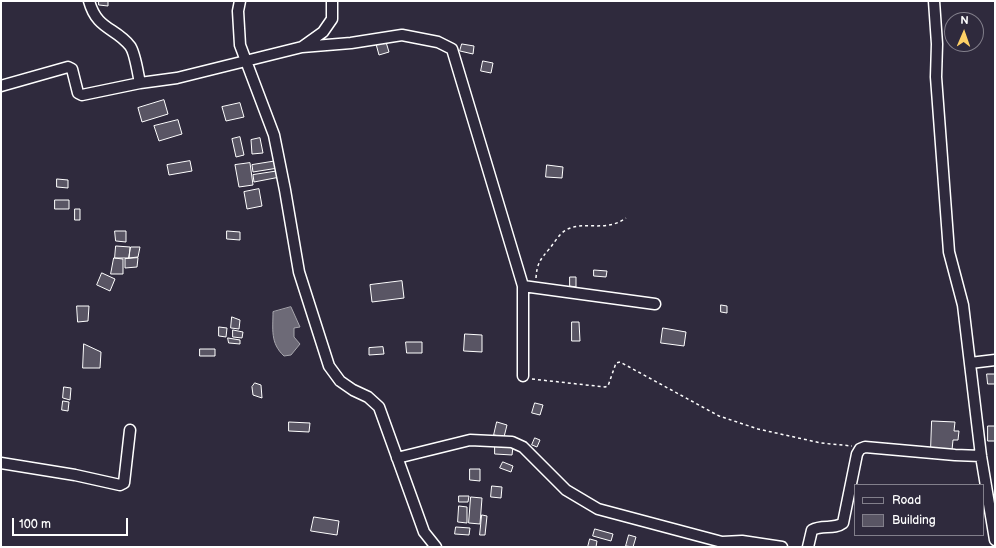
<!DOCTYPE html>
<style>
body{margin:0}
#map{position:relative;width:996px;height:548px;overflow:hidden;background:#2f2a3d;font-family:"Balsamiq Sans",sans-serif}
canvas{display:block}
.frame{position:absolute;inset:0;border:2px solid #fff;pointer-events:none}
.legend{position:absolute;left:854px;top:484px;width:130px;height:52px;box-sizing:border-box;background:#2f2a3d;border:1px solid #827f8b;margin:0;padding:5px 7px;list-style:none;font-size:12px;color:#fff}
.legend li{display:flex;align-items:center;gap:8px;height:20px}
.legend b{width:20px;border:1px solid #827f8b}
.north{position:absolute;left:944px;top:12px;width:40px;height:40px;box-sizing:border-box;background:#2f2a3d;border:1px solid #827f8b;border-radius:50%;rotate:2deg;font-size:11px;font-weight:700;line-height:16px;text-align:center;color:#fff}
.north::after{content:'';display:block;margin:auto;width:14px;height:18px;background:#ffd166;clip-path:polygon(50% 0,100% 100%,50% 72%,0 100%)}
.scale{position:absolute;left:12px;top:518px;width:116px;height:18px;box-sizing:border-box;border:2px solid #fff;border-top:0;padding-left:5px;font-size:12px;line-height:14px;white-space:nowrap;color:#fff;-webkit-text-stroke:3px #2f2a3d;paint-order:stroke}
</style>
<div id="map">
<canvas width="996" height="548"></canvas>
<div class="frame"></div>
<ul class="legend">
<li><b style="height:5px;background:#2f2a3d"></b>Road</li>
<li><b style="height:11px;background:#595564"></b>Building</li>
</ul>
<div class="north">N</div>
<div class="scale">100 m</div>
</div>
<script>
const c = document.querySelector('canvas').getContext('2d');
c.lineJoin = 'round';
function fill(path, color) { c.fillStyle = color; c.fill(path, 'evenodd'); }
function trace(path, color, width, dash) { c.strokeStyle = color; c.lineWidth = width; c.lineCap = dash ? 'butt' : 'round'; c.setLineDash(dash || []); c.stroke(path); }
const water = new Path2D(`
 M291,307L300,327L294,328V337L300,344L291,355L284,356C270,343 273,329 273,312Z`);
const building = new Path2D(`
 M99,1H108V6L99,5Z
 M386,42L389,52L379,55L376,44Z
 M462,44L474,46L473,54L460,51Z
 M483,61L493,63L491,73L481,71Z
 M164,100L168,114L142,122L138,108Z
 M240,103L244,117L226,121L222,107Z
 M178,120L182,134L159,141L154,126Z
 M240,137L244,155L236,157L232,139Z
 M260,138L263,153L252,154L251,140Z
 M190,161L192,171L169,175L167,165Z
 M277,161L278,168L253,172L252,165Z
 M250,163L253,185L239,187L235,165Z
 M547,165L563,167L562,178L546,177Z
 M279,171L280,177L254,182L253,175Z
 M57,179L68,180V188L57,187Z
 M259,189L262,206L247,209L244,192Z
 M55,200H69V209H55Z
 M75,209H80V220H75Z
 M115,231H126V242L116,241Z
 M227,231L240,232V240L227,239Z
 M116,246L130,247L129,258H115Z
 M131,247H140L138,257L129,258Z
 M114,258L123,259V274H111Z
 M138,258L137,267L125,268V259Z
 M594,270L607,271L606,277L594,276Z
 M102,273L115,279L110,291L97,285Z
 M570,277H576V287L570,286Z
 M402,281L404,298L372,302L370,285Z
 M721,305L727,306V313L721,312Z
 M77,306H89L88,321L78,322Z
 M232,317L240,320L239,329L231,328Z
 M572,322H579L580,341H572Z
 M219,327L227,328L226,337L219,336Z
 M663,328L686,332L684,346L661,343Z
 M233,330L243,332L242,338L233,337Z
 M465,334L482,335V352L464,351Z
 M228,338L240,340V344L229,343Z
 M406,342H422V353H407Z
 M84,344L101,352L100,368H83Z
 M383,347L384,354L369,355V348Z
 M200,349H215V356H200Z
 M987,374H995V384H988Z
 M255,383L261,385L262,398L253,395L252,387Z
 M64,387L71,388L70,400L63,398Z
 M63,401L69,402L68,411L62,410Z
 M535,403L543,405L540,415L532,413Z
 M932,421L955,422L954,431H959L958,440H953L952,450L931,449Z
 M289,422L310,423L309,432L289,431Z
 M497,422L507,425L504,437L494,435Z
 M988,426H995V441H988Z
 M535,438L540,440L537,447L532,445Z
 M495,446L513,447L512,455L495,454Z
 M503,462L513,466L511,472L500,468Z
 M470,469H480V481L470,480Z
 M492,486L502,487L501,498L491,497Z
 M459,496H469L468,502H459Z
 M471,497L482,498L480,524L469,523Z
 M459,506L467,507V523L458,522Z
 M482,515L487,516L485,535H480Z
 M314,517L339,521L337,535L311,531Z
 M456,527L470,528L469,535L455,534Z
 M595,529L613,534L611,541L593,536Z
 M629,535L636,537L633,547L626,546Z
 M590,539L597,541L596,547H588Z`);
const path = new Path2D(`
 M536,278C537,263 540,260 550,248C554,243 560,233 566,230C584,220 605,233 626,218
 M532,379L605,387L608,386L616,363L620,362L719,416L758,429L821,443L852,446`);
const minor = new Path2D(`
 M89,1C97,30 115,27 130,46C135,52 138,74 140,83
 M240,1L238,11L240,45L274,135L285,190L299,272L329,366L340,381L353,390L368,397L379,407L424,532L436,547
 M934,1L937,44L936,77L949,252L963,305L981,456L995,540
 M302,47L323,32L332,19V1
 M1,86L68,67L72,69L78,93L82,95L140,83L177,78L302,47L351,43L402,35L438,42L452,49L523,286V376
 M523,286L655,304
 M970,363L995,360
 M397,458L470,440L512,442L523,447L566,490L598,509L722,542L742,541L782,547
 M1,463L75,475L120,485L124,483L130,430
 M808,547L812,530C822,524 834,530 843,523L857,454L860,449L865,447L955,455L981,456`);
fill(water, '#6d6a77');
trace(water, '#a7a6ad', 1);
fill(building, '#595564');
trace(building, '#fff', 1);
trace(minor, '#fff', 13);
trace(path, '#fff', 1.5, [3, 3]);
trace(minor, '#2f2a3d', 10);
</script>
